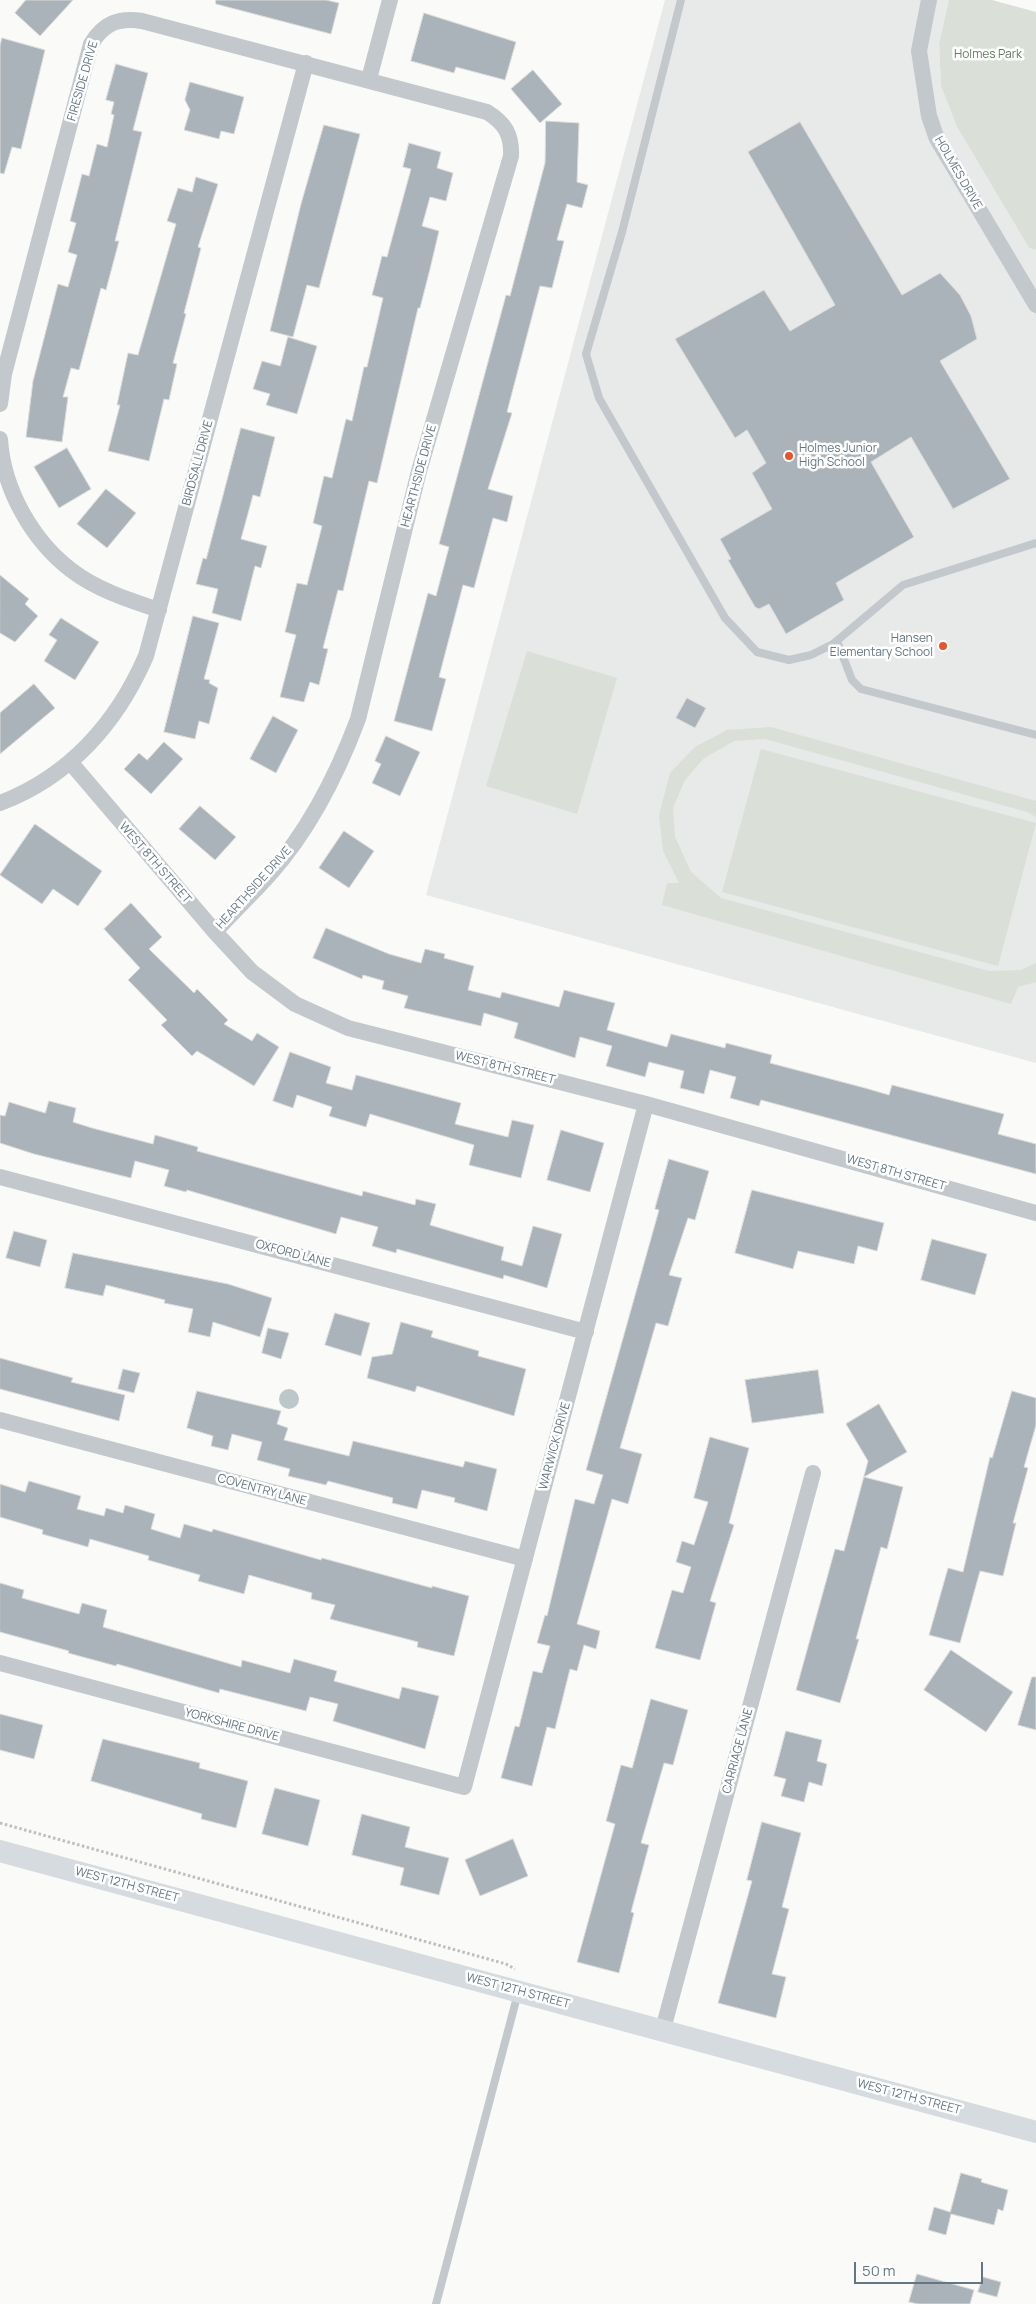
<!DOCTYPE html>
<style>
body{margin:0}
#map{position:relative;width:1036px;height:2304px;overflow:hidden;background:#fafaf8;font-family:Manrope,sans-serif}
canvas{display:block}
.scale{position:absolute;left:854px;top:2262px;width:129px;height:22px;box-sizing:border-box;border:2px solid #657683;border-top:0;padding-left:6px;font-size:15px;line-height:18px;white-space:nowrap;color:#657683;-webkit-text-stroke:4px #fff;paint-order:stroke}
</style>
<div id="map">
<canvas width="1036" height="2304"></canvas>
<div class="scale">50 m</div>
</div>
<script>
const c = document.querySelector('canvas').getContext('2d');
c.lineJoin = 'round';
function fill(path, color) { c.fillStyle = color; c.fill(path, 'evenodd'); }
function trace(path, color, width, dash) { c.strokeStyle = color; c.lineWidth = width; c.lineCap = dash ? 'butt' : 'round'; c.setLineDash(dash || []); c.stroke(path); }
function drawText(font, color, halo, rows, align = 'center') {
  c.font = font + ' Manrope,sans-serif'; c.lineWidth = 5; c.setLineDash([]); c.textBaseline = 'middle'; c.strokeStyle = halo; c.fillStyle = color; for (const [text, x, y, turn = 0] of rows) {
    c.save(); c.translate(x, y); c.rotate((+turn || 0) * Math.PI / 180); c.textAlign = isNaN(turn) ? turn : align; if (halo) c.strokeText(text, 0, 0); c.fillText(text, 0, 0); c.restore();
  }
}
const built = new Path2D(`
 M665,0H949L939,43L941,86L957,127L1029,248L1036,250V1063L426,895Z`);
const green = new Path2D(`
 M949,0H992L1036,12V250L1029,248L957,127L941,86L939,43Z
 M527,651L617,678L577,814L486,786Z
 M771,727L1036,801V817L1027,812L765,739L734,741L703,759L685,780L673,808L675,837L691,872L721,898L989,971L1021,970L1036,963V982L1018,987L1011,1004L662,905L667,883H679L663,851L659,815L670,773L695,747L727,730Z
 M761,749L1036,823L998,966L722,892Z`);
const water = new Path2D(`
 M279 1399a10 10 0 1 1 20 0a10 10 0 1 1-20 0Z`);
const building = new Path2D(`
 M26,0H73L40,36L15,13Z
 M216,0H326L339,3L331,34L216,4Z
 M424,13L516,42L505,80L456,67L454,73L411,61Z
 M2,38L45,50L21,149L12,147L4,174L0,173V46Z
 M116,64L148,73L133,130L142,132L115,241H119L106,290L101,288L79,370L71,368L63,397H68L62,442L26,437L33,381L58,284L68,287L77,255L68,252L76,223L70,221L82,174L89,176L97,144L107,147L114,115L111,114L114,102L106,100Z
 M533,70L562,104L540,123L511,89Z
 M190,82L244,97L234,134L221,131L219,139L184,130L190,110L185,100Z
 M546,121L579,123L577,182L588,185L582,208L567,204L557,240L564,241L552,288L540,286L507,412L512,413L488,489L513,496L507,522L493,518L474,588L463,585L439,677L446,679L432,731L394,721L428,593L436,596L449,547L439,544L506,295L510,296L545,163Z
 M800,122L902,295L940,273L960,295L971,316L977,339L940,361L1010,479L953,509L911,437L871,462L914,537L836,583L844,600L786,634L769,604L759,609L755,607L728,560L731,559L720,539L772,509L752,473L766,463L747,430L735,438L675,339L764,290L790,331L835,305L748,152Z
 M324,125L360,134L319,288L307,285L293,337L270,331L301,204Z
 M409,143L441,152L437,168L453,173L446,201L430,197L422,226L439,231L430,269L420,308H418L377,483L369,481L343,591L338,590L323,648L328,649L319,685L310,682L304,702L280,697L296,635L285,632L297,583L307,585L322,526L313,523L324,476L332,478L346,419L352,421L364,367H367L383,298L372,295L382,256L387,257L411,169L403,167Z
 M196,177L218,184L198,247L201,248L184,313L186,314L173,363L177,364L169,400L164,399L149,461L108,451L120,405H117L128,353L138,355L176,224L167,221L178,188L192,192Z
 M288,337L317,346L297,414L266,405L270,394L253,389L262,361L280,366Z
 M241,428L275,437L260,497L253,495L241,539L267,546L261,568L255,566L241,621L212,613L218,589L196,584L203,558L206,559Z
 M67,448L91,489L59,508L34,467Z
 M106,489L136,513L107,548L77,524Z
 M0,575L29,599L25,604L38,616L15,642L0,633Z
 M193,616L219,623L204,679L210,680L209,683L218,688L209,724L199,721L195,739L164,732Z
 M61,618L99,642L75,680L44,661L57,640L49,635Z
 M34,684L55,708L0,754V713Z
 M687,698L706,708L695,728L676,718Z
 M273,716L298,730L276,773L250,759Z
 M386,736L420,752L400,796L372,783L381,764L375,761Z
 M164,742L183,759L151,794L124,769L139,753L147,760Z
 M200,806L236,837L215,860L179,829Z
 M35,824L102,871L78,906L53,889L42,904L0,875Z
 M344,831L374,851L349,888L319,868Z
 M131,903L162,937L149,949L194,993L197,989L228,1020L224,1024L252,1041L257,1033L279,1047L254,1086L197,1051L192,1056L161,1025L167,1020L128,980L140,968L104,929Z
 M326,928L389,954L421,963L425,949L445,954L444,958L474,966L468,990L500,998L502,992L559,1007L564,990L615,1003L607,1030L667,1047L671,1034L725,1048L726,1043L772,1055L770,1063L865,1088L889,1095L892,1085L1004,1114L998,1134L1036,1144V1174L761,1100L759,1106L730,1098L736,1077L710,1070L704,1094L680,1088L684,1071L649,1062L645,1077L606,1066L612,1046L580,1037L575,1058L514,1038L518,1023L484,1013L481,1026L404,1008L408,996L382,989L384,981L363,975L362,979L313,958Z
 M290,1052L331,1067L326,1083L352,1090L356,1075L461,1103L455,1124L508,1137L512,1120L534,1125L521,1178L469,1165L474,1145L370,1114L366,1127L329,1116L332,1107L297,1095L293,1108L273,1101Z
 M49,1101L76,1108L73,1122L92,1128L153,1144L155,1135L198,1147L197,1151L362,1196L363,1191L415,1205L416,1199L436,1204L430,1225L504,1247L501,1260L522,1266L533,1226L562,1234L547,1288L504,1275L503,1279L397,1249L396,1253L372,1246L378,1227L341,1217L336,1234L187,1190L186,1192L164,1186L169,1170L135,1161L131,1178L34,1154L0,1143V1115L5,1116L9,1102L45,1113Z
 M561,1130L604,1143L590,1192L547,1180Z
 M669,1159L709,1171L695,1220L688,1218L669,1275L682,1278L668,1326L656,1323L620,1448L642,1454L628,1504L612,1499L577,1624L600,1631L596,1649L584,1645L577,1671L570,1669L555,1729L547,1727L532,1786L501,1778L515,1726L519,1727L533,1671L542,1673L550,1646L537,1643L545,1615L547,1616L575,1499L594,1504L603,1475L586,1470L659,1210L655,1209Z
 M752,1190L884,1223L877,1251L858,1246L854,1264L798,1251L793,1269L735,1253Z
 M14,1231L47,1240L40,1267L6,1258Z
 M932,1239L987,1254L975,1295L921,1280Z
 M73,1253L228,1284L272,1298L260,1337L213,1322L210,1337L188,1332L193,1309L164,1303L165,1300L106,1285L103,1296L65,1288Z
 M335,1313L370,1323L361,1356L325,1345Z
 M401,1322L433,1331L431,1337L479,1351L478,1356L526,1369L514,1416L417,1386L415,1392L367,1378L372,1357L392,1354Z
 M268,1328L289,1333L281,1359L262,1353Z
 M0,1358L73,1378L71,1382L125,1395L119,1421L0,1389Z
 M123,1369L140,1373L134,1393L118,1389Z
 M818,1370L824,1413L752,1423L745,1380Z
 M197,1391L281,1411L277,1424L288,1428L284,1440L349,1456L353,1441L463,1467L465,1461L497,1469L487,1511L454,1502L455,1498L422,1490L417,1509L392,1503L393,1498L328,1481L326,1485L288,1476L290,1469L257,1460L262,1442L232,1434L228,1450L211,1446L213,1436L187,1428Z
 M1012,1391L1036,1398V1425L1024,1467L1028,1468L1013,1523H1016L1003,1576L980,1571L960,1643L929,1635L948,1568L963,1572L990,1457L992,1458Z
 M879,1404L907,1452L864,1477L903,1487L887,1549L881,1547L856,1639H859L840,1703L796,1690L835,1549L844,1551L868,1461L846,1424Z
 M710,1437L749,1448L729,1523L734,1525L710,1601L716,1603L700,1660L655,1648L672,1590L683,1593L691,1567L676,1562L682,1541L694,1545L708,1502L694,1498Z
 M29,1481L81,1496L77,1509L104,1516L106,1508L123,1513L125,1505L155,1514L151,1529L180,1538L184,1524L212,1532L213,1529L321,1560L322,1558L432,1588V1586L469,1596L454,1656L417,1647L418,1642L330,1619L335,1605L311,1599L312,1593L249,1575L244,1594L198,1581L200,1575L148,1560L149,1556L90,1539L88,1547L42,1534L43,1530L0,1517V1484L25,1492Z
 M0,1583L24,1590L22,1598L79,1614L82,1603L107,1610L103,1627L241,1667L242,1660L290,1673L294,1659L337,1671L334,1681L399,1699L402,1687L439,1696L425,1749L333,1721L338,1704L310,1697L306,1711L220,1689L219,1693L117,1664L116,1666L68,1653L69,1651L0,1632Z
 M951,1650L1013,1692L986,1732L924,1690Z
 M1032,1677H1036V1730L1018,1725Z
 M651,1699L688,1710L673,1765L664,1763L641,1843L649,1845L631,1912L634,1913L619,1973L577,1962L615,1824L606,1821L621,1765L632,1768Z
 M0,1714L43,1725L34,1759L0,1750Z
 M786,1731L822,1740L817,1761L827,1764L822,1786L809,1782L804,1802L781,1796L786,1779L774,1776Z
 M103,1739L200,1763L199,1768L248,1781L236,1828L201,1819L202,1814L91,1781Z
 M275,1788L320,1800L308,1846L262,1834Z
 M362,1814L410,1827L405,1847L449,1858L439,1895L400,1885L404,1868L352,1855Z
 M762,1822L801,1833L782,1907L789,1909L772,1974L786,1977L776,2018L718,2003L752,1881L747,1880Z
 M513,1839L528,1876L480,1896L465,1860Z
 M961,2173L982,2179L981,2182L1008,2190L1003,2211L998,2209L994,2225L951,2214L946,2235L928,2230L934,2207L950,2212Z
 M917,2274L974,2290L970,2304H918L909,2302Z
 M983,2277L1001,2282L997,2297L978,2292Z`);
const path = new Path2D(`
 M0,1823L506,1964L515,1969`);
const lane = new Path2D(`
 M681,0L622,232L586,354L599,398L725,618L757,652L789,660L811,655L833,644L903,585L1036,543
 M837,641L852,680L861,689L1036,735
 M436,2304L518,1993`);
const street = new Path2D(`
 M929,0L919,51L929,116L937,139L1036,305
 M369,79L390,0
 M0,404L4,374L91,44C103,24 118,17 142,21L487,112C505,123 512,135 511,156L419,471L358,719C337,775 310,829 270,874C252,894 233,912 215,932
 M0,439C3,489 32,540 71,570C97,590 129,600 159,610
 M71,763L215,932L252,972L295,1004L348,1028L646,1104L1036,1213
 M0,803C69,777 117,723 146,656L306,63
 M0,1177L586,1332
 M0,1420L525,1559
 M0,1663L464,1787L646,1104
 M663,2029L813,1473`);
const secondary = new Path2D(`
 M0,1851L1036,2132`);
const markers = [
 [789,456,5,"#e4572e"],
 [943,646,5,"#e4572e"]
];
const parkNames = [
 ["Holmes Park",988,55]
];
const streetNames = [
 ["FIRESIDE DRIVE",83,81,-74],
 ["HOLMES DRIVE",958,173,60],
 ["BIRDSALL DRIVE",198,463,-75],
 ["HEARTHSIDE DRIVE",419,476,-75],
 ["WEST 8TH STREET",155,863,49],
 ["HEARTHSIDE DRIVE",254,888,-48],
 ["WEST 8TH STREET",505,1068,14],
 ["WEST 8TH STREET",896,1173,16],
 ["OXFORD LANE",293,1254,15],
 ["WARWICK DRIVE",555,1446,-75],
 ["COVENTRY LANE",262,1490,15],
 ["YORKSHIRE DRIVE",232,1725,15],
 ["CARRIAGE LANE",738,1751,-75],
 ["WEST 12TH STREET",127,1885,15],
 ["WEST 12TH STREET",518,1991,15],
 ["WEST 12TH STREET",909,2097,15]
];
const poiNames = [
 ["Holmes Junior",799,449],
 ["High School",799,463],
 ["Hansen",933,639,"right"],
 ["Elementary School",933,653,"right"]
];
fill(built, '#e8e9e9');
fill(green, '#dadfd7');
fill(water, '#bbc7cb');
fill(building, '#aab3b9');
trace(building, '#dcdcda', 1);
trace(path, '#bbbfc2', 3, [2.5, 2.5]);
trace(lane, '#c3c8cc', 8);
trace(street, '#c3c8cc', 16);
trace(secondary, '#d6dbdf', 22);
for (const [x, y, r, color] of markers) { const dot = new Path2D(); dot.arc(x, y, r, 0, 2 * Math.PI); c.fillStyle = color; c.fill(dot); trace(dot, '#fff', 2); }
drawText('12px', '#687a64', '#fff', parkNames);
drawText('12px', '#657683', '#fff', streetNames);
drawText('12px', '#657683', '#fff', poiNames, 'left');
</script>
